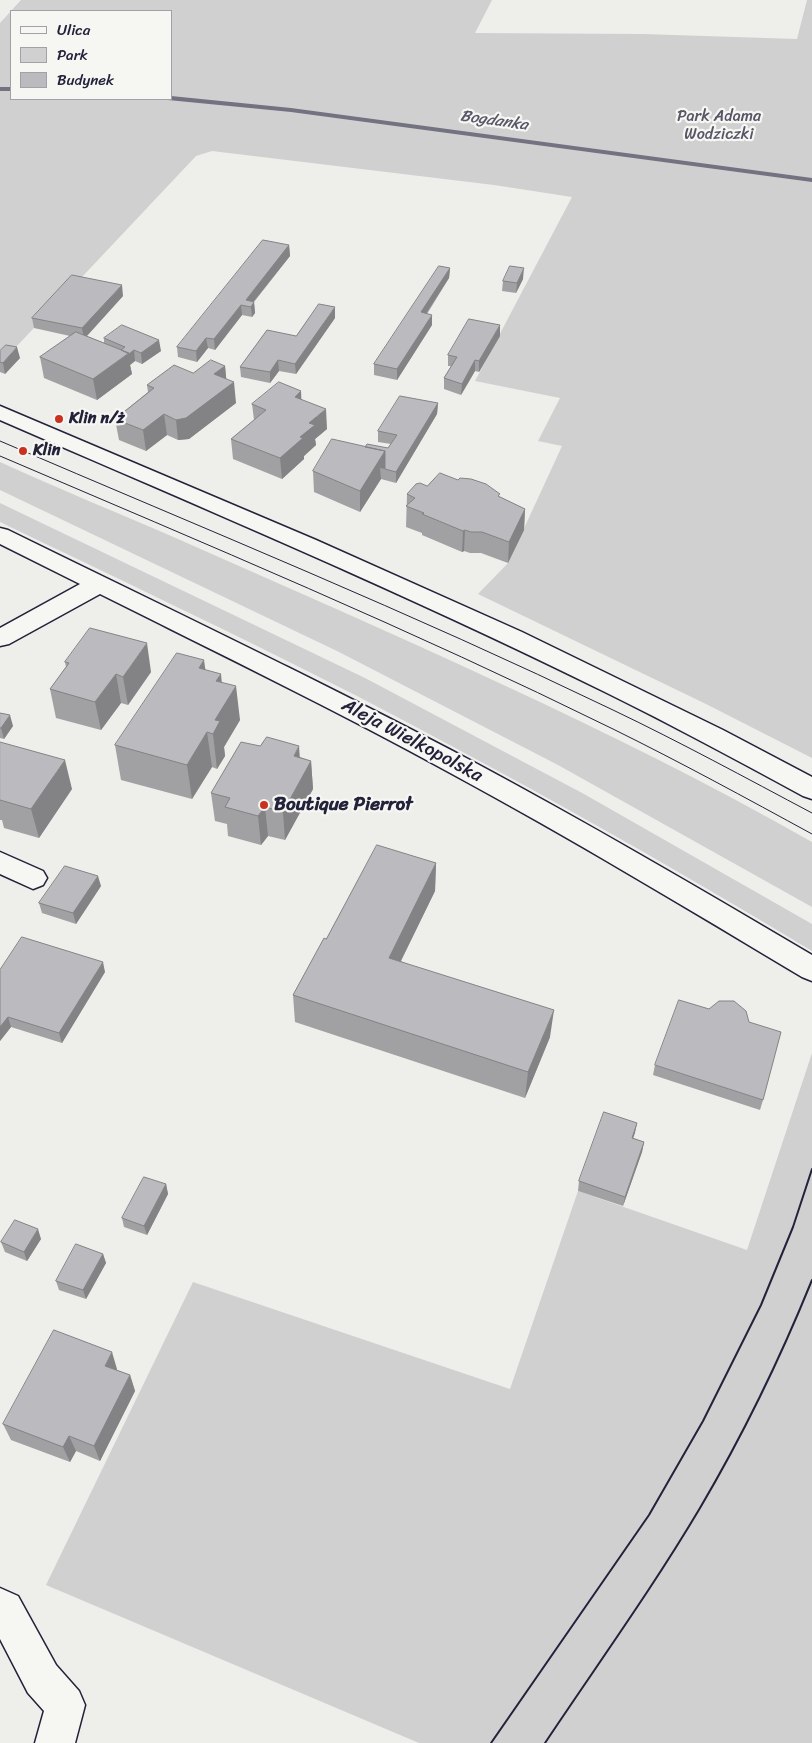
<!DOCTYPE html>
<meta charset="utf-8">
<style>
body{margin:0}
#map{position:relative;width:812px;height:1743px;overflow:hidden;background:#eeeeeb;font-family:Sriracha,sans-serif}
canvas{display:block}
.legend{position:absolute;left:10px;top:10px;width:162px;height:90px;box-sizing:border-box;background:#f6f6f2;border:1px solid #a1a1a9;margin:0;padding:6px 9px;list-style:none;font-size:15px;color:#22223b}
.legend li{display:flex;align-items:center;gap:10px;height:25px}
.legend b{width:25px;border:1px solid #a1a1a9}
</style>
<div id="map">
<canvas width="812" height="1743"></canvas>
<ul class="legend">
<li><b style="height:6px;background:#f6f6f2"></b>Ulica</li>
<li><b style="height:14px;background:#d0d0d1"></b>Park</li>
<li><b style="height:14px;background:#bbbbbf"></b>Budynek</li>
</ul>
</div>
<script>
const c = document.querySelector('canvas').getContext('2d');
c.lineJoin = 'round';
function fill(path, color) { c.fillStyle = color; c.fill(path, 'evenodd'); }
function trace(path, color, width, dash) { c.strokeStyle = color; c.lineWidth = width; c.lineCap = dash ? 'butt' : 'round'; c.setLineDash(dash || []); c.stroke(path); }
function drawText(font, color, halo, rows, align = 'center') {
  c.font = font + ' Sriracha,sans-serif'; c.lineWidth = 4.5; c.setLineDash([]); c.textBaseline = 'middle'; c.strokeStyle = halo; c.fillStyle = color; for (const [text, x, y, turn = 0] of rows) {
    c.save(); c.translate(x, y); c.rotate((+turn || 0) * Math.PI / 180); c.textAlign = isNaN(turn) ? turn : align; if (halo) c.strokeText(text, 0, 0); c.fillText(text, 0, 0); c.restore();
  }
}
const green = new Path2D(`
 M21,0H492L475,33L643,34L797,39L807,0H812V758L706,704L478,594L508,563L562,446L538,441L560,398L475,381L572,197L494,185L212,151L196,156L0,364V23L11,11V99H171V11H11Z
 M0,462C59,489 118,513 178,539C392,634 608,726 812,842V907L558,765L339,652L0,490Z
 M0,503L365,678L584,794L812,924V951C663,861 511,776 357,696C239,636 119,579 0,522Z
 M812,1053V1743H419L46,1585L193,1282L510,1389L578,1191L747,1250Z`);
const stream = new Path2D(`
 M0,87H11V91H0Z
 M171,96L291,108L812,178V182L291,112L168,100L171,99Z`);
const minor = new Path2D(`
 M0,406L316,540L522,632L723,730L812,777V799L803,796C737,760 672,725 605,692C407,594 203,508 0,420Z
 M0,528L8,530C163,606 318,680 470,760C586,822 699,888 812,955V981L802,977C687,908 572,839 454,775C338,711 218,653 100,594L9,644L0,646V628L80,584L0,544Z
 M0,852L43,871L47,878L43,885L33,889L0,874Z
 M0,1588L18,1596L56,1665L79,1691L85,1705L75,1743H35L44,1711L28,1693L0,1639Z`);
const tramFar1 = new Path2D(`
 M0,441C205,529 412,613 613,710C680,742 746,778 812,813
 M0,456C206,544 412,630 613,729C680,762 746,798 812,834`);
const tram = new Path2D(`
 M491,1743L649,1515L703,1421L761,1305L793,1227L812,1169
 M545,1743C597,1665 652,1589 700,1508C743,1435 780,1359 812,1280`);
const wall = new Path2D(`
 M289,245L290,256L254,302L255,313L252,317L242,315L215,350L208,348L197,362L178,357L177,347Z
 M450,268L449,278L427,314L432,325L397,380L374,375V364Z
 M523,279L516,293L502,291L503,281Z
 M123,296L87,336L104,343V338L161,351L142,364L135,361L130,365L132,374L97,400L44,378L40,357L70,336L34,328L32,318Z
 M335,318L296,374L279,371L270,383L241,377L240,367L296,336Z
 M500,336L479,372L475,371L461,395L444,389V378L451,366H448V355Z
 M0,351L20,358L5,374L0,372Z
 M225,366L226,379L236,403L189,439L178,440L167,435L146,451L119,440L115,419L148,392L147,385Z
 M301,399L327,429L315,439L316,445L304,456V459L282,479L233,459L231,439L254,420L252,404Z
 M438,403L437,414L396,483L381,479L360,512L314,492L313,471L365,447L388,448L391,444L378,442V431Z
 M458,480L500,497L525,509L524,530L508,563L481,553H470L464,551L462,552L422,535V533L406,527L407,494L427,486Z
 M65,662L151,672L128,705L121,703L101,730L56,718L50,689L66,667Z
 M221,682L240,720L224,747L225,756L217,769L212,767L192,799L121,780L115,745Z
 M0,713L13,726L4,739L0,738Z
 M0,742L72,789L39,838L4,828L2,820H0Z
 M300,757L311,761L313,789L285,840L268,836L261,845L228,836L227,824L215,821L211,793Z
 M436,863L435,891L401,961L550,1037L525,1098L295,1022L293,995L326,939Z
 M101,886L76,924L42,913L39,903Z
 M0,970L105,972L62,1043L11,1027L0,1041Z
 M655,1065L763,1100L760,1110L653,1075Z
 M637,1123L633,1138L644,1142L642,1152L623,1206L578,1191L579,1181Z
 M166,1184L168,1194L147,1235L124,1227L122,1218Z
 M41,1239L27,1261L5,1252L1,1242Z
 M103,1254L106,1263L86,1299L59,1290L56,1281Z
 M117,1369V1370L130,1375L135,1391L100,1461L76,1451L70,1462L11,1440L3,1424Z`);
const shadedWall = new Path2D(`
 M289,245L290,256L250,306L246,300Z
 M450,268L449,278L420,323L421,312Z
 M524,268L523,279L516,293L517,283Z
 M122,285L123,296L84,339L82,328Z
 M254,302L255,313L252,317L251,307Z
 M241,305L242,315L215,350L214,339Z
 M335,307V318L296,374L295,364Z
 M432,315V325L397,380V369Z
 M500,325V336L479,372V361Z
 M206,338L208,348L197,362L196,351Z
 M159,340L161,351L142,364L141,353Z
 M17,347L20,358L5,374L3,363Z
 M134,350L135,361L130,365L132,374L97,400L93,379Z
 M278,360L279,371L270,383V372Z
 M475,360V371L461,395L462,384Z
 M225,366L227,386L214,374Z
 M234,382L236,403L189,439L178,440L176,420Z
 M301,391L302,412L295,397Z
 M438,403L437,414L396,483V472Z
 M326,409L327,429L315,439L316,445L304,456V459L282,479L280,458L300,437L309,423Z
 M164,414L167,435L146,451L143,430Z
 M385,451V469L380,468L381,479L360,512V491Z
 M525,509L524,530L508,563L509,542Z
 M465,530L464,551L462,552L463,531Z
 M147,643L151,672L128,705L123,677Z
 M204,660L209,695L199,668Z
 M116,674L121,703L101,730L95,702Z
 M221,674L224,705L236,686L240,720L224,747L225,756L217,769L213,734L215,720L216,681Z
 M10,715L13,726L4,739L1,728Z
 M207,732L212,767L192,799L187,765Z
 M299,746L301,775L294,756Z
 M65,760L72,789L39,838L31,809Z
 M311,761L313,789L285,840L283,812Z
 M265,807L268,836L261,845L258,816Z
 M436,863L435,891L389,985V958Z
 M98,876L101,886L76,924L73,913Z
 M103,962L105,972L62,1043L59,1033Z
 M554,1010L550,1037L525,1098L528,1072Z
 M8,1017L11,1027L0,1041V1027Z
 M637,1123L635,1133L630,1147L632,1138Z
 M644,1142L642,1152L623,1206L625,1197Z
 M166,1184L168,1194L147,1235L144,1226Z
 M38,1229L41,1239L27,1261L24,1252Z
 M103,1254L106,1263L86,1299L83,1290Z
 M112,1352L117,1369L111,1382L105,1366Z
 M130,1375L135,1391L100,1461L94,1446Z
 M69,1436L76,1451L70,1462L63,1447Z`);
const building = new Path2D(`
 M263,240L289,245L246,300L254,302L251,307L241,305L214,339L206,338L196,351L177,347Z
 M439,266L450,268L421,312L432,315L397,369L374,364Z
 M510,266L524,268L517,283L503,281Z
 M72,275L122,285L82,328L32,318Z
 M319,304L335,307L295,364L278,360L270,372L240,367L267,330L296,336Z
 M469,319L500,325L479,361L475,360L462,384L444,378L457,357L448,355Z
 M122,325L159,340L141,353L134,350L129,354L121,350L125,347L104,338Z
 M76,332L129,353L93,379L40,357Z
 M6,345L17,347L3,363L0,362V351Z
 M211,360L225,366L214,374L234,382L186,418L176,420L164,414L143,430L115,419L154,388L147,385L174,365L193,373Z
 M279,382L301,391L295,397L326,409L309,423L315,425L300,437L303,438L280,458L231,439L266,410L252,404Z
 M400,396L438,403L396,472L385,469V451L365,447L367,444L388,448L397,435L378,431Z
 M332,439L385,451L360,491L313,471Z
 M440,473L458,480L460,478L471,479L486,484L500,494L498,496L525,509L509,542L482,532H471L465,530L463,531L422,514L424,513L406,506L415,498L407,494L416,484L420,483L427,486Z
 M90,628L147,643L123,677L116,674L95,702L50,689L69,663L65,662Z
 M177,653L204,660L199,668L221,674L216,681L236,686L215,720L220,721L213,734L207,732L187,765L115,745Z
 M0,713L10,715L1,728H0Z
 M267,737L299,746L294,756L311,761L283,812L265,807L258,816L225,807L230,798L211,793L241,742L260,746Z
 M0,742L65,760L31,809L0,800Z
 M377,845L436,863L389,958L554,1010L528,1072L293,995L324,938L326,939Z
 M65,866L98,876L73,913L39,903Z
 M22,937L103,962L59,1033L8,1017L0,1027V970Z
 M679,1000L709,1009L719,1001H734L746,1011L749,1022L781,1032L763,1100L655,1065Z
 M604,1112L637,1123L632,1138L644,1142L625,1197L579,1181Z
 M144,1177L166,1184L144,1226L122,1218Z
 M15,1220L38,1229L24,1252L1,1242Z
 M76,1244L103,1254L83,1290L56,1281Z
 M54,1330L112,1352L105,1366L130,1375L94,1446L69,1436L63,1447L3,1424Z`);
const markers = [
 [59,419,5,"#c8321e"],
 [23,451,5,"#c8321e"],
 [264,805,5,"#c8321e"]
];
const farParknames = [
 ["Park Adama",719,117],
 ["Wodziczki",719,135]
];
const farWaternames = [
 ["Bogdanka",494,121,8]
];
const farPoinames = [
 ["Klin n/ż",69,419],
 ["Klin",33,451]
];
const streetNames = [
 ["Aleja Wielkopolska",412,741,28]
];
const poiNames = [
 ["Boutique Pierrot",274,805]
];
fill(green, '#d0d0d1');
fill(stream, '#727281');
trace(minor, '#22223b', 3);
fill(minor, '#f6f6f2');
trace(tramFar1, '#22223b', 1);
trace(tram, '#22223b', 2);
fill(wall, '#a1a1a4');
fill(shadedWall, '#838386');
fill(building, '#bbbbbf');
trace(building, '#838386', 1);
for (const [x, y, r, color] of markers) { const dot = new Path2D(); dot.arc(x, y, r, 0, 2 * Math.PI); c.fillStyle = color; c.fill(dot); trace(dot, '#f6f6f2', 2); }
drawText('16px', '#565668', '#f6f6f2', farParknames);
drawText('italic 16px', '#575769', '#f6f6f2', farWaternames);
drawText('bold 16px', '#22223b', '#f6f6f2', farPoinames, 'left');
drawText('19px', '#22223b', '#f6f6f2', streetNames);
drawText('bold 19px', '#22223b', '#f6f6f2', poiNames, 'left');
</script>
